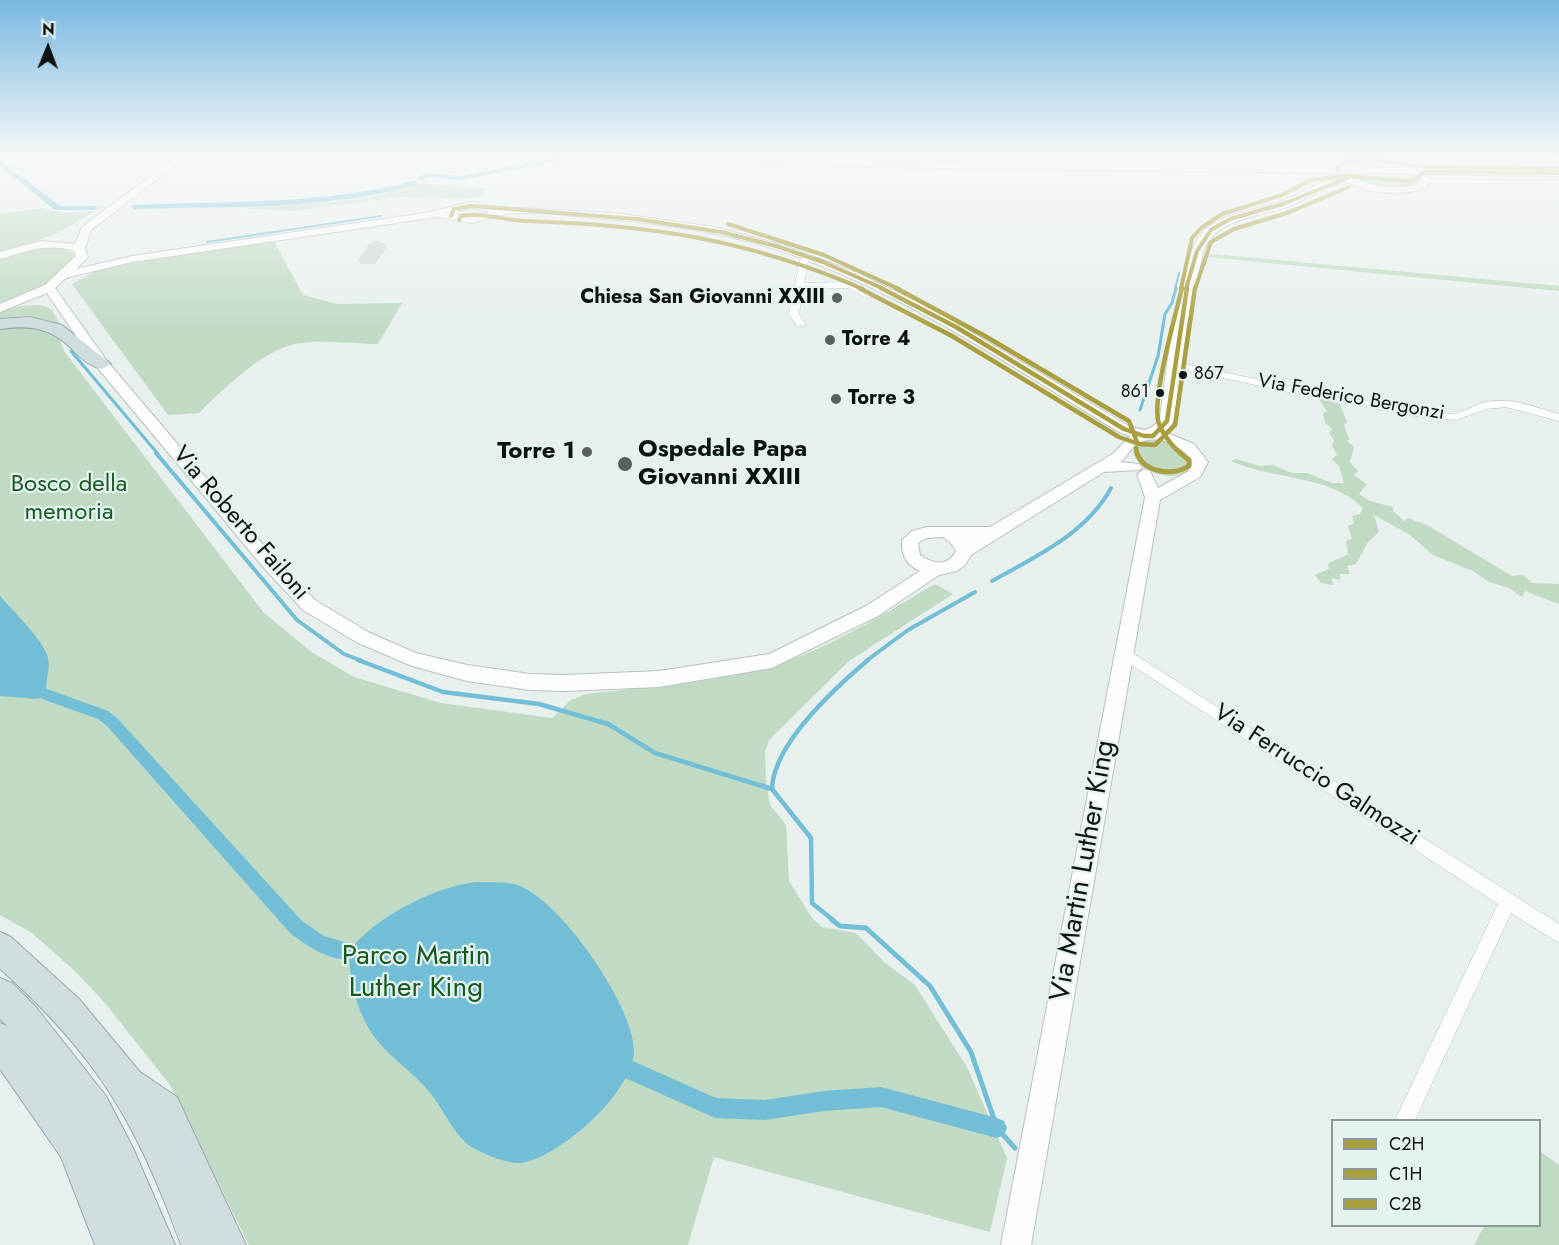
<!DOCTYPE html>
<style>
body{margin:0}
#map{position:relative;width:1559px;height:1245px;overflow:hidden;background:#e8f0ee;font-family:Jost,sans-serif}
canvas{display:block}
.legend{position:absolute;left:1331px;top:1119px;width:210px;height:108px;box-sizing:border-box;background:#e4f3f0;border:2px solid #8e9997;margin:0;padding:8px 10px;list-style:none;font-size:18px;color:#0e1312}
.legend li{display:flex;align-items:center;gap:12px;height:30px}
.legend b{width:30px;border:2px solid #8e9997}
.north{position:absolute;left:18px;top:18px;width:60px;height:60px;-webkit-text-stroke:4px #e4f3f0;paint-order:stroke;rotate:1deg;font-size:16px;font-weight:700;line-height:24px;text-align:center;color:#0e1312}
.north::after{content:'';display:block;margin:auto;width:21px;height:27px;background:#0e1312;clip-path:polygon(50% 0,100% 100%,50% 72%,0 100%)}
</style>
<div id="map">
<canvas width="1559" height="1245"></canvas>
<ul class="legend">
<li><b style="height:8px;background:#aa9f3f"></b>C2H</li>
<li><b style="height:8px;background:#aa9f3f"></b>C1H</li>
<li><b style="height:8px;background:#aa9f3f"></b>C2B</li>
</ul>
<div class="north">N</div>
</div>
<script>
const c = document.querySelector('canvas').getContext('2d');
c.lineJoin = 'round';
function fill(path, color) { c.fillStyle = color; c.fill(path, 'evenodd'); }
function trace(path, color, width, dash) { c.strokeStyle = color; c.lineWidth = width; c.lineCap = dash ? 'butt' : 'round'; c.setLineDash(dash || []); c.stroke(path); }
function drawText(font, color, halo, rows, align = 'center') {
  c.font = font + ' Jost,sans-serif'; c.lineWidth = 4.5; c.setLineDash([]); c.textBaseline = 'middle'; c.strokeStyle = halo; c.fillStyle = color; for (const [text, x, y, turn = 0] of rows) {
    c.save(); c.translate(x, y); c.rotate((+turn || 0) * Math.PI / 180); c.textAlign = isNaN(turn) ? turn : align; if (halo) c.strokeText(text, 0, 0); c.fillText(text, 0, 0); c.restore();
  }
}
const green = new Path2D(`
 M806,157H962L965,164Z
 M1349,176L1421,177V185C1394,189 1374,188 1349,176Z
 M417,183L486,188L481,196L465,199L399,197L294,211L201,206C272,203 350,210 417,183Z
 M41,208L64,213L96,211L56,234L0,253V214Z
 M273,239L303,295L338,304L402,303L378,344C354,344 319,339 295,344C262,351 222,390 199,413L168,415L72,284L99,269Z
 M57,247L74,253C75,276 18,297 0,305V259L33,248Z
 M1212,254L1559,286V291L1206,257Z
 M41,305L51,309L60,324L33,319L0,322V311L20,306Z
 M23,325L57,333L64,351L264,613L313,653L354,677L441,703L552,718L571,700L586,694C650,686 725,683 785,662C838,643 887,612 935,584L953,594L849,661L769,740L765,752L766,779L770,805L786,825L789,881L812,918L822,927L856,933L885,963L914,984L967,1067L1007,1158L990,1232L714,1157L688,1245H249L170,1085L105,1003L77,973L32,933L0,915V327Z
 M1318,398L1340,404L1347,422L1344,425L1349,439L1347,441L1354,447L1350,462L1358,471L1354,475L1367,484L1359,494L1370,501L1393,507V511L1404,521L1408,518L1427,525L1512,576L1523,575L1532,583L1559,584V604L1525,591L1522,597L1509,588L1489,582L1473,571L1433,555L1410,535L1374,515L1379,532L1368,542L1356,564L1347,566L1350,574H1340V580L1332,578L1333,585L1321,583L1315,575L1329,569L1328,564C1335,558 1342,559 1348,554L1346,541L1352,539L1348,526L1354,523L1352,516L1360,514L1363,508C1329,474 1272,480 1231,461L1236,459L1260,466L1273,465L1292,473H1307L1332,483H1344L1339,466L1332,459L1337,455L1332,446L1334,440L1329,433L1332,429L1325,423L1323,413L1327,411Z
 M1152,440C1171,440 1182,447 1193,462C1185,487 1136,475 1133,451L1141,442Z
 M1540,1151L1559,1165V1245H1474L1484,1226H1540Z`);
const water = new Path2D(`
 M0,596C13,611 44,640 48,658C51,670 44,683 47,695L37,699L0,696Z
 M476,882C488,883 505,881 517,885C560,899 633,1005 634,1050C635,1091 559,1158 521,1163C510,1165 474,1151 466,1143C450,1128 441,1104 426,1088C411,1071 391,1058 377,1040C358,1017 349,980 349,951C375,917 434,887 476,882Z`);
const streamFar4 = new Path2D(`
 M207,242L381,216
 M1175,289L1179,273`);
const streamFar3 = new Path2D(`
 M71,351L158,454
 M1140,410L1158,356L1165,314L1172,303L1176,288`);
const streamFar2 = new Path2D(`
 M156,453L297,620L344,654L362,661
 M992,581C1036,556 1086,534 1111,488
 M866,661L908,630L975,592`);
const streamFar1 = new Path2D(`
 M358,660L443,692L539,704L608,724L655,753L772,789
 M833,920L812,903L811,838L772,789C773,744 835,688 868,660`);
const stream = new Path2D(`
 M831,919L840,926L866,928L930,986L971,1052L997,1128L1015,1148`);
const canal = new Path2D(`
 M563,157H578L460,180L429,177L420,180L416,178L428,173L460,176Z
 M0,160L60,206H94L98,208L94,210H55L0,166Z
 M413,181H416V185C327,210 226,206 135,209L131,207L135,205C227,201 323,205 413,181Z
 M47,689L108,711L117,718L302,921L324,936L355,945L358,951L355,957C335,966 306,945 290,933L107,726L98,719L42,699L40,695L42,691Z
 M628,1059L716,1098L765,1100L824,1091L881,1087L997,1118L1004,1121L1007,1128L1004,1135L997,1138L881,1107L824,1111L765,1120L715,1118L621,1076L618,1069L621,1062Z`);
const taxiway = new Path2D(`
 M377,241L384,243L387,247L375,264H361L358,260L370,243Z`);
const street = new Path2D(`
 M1392,159L1430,165L1559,167V171L1430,169L1389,163V159Z
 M979,163H1340L1344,165L1340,167H979Z
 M1422,179L1559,180V184L1425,183H1422Z
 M809,254L813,257L808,261L804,283L850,282L875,296L867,298L848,288L803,289L799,314L806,325L798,327L789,314L800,260Z
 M1175,362L1346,398L1450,414C1463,414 1473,405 1486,402C1511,397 1535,407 1559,414V421L1506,407L1486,409L1456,420L1415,416L1312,397L1171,367V363Z
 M1123,647L1559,924V943L1511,913L1415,1120H1395L1498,904L1118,656L1116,652L1118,648Z`);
const secondary = new Path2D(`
 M176,157H187L91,230L85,249L88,257L76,269L132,256L431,212L471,202L498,207L615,213L714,227L782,245L855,272L936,311L1129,426C1145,431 1148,432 1160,420C1164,384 1180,258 1201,234C1220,212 1255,211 1280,202C1300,194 1318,182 1339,177L1336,173L870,167L764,160L759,157L974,163L1332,167C1349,147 1398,156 1418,168L1559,170V176L1425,174L1430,181L1427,188C1401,196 1369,195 1345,181C1326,187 1308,198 1289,206C1260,217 1219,217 1204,249L1187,324L1174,421L1165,432L1194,444L1208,462L1200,477L1160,500L1031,1245H1001L1145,497L1137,474L1145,469L1150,471L1158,488L1189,471L1192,462C1182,444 1154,432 1136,445C1129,450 1127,458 1120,462L1139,464L1142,467L1139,470L1104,472L971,555L965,565L957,571L939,575L878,616L772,668L659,687L564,691L530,690L467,681L412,666L358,643L303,610L264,568L97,367L47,293L0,312V304L45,285L76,256L74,251C47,242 25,252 0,259V252L40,241L75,244L82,227ZM1359,162L1386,163L1403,168L1343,167ZM1347,173L1413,174L1420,181L1419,184C1396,191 1366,187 1347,173ZM471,208L490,212L472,217L457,215L458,211ZM506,214C537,210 573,216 605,219C662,223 720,232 775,249C899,289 1009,365 1119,432L1130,436L1114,453L990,527H927L912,531L902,540C901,554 906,565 920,571L866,606L769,654L659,671L564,675L530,674L467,665L416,653L370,633L315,600L276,560L107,361L55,288L66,278L132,262L437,217L472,223ZM943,537L950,542L956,551C948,567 933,564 920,555L918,543L927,538Z`);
const highway = new Path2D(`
 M30,317L62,325L111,364L102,369C89,366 80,358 71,348C49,327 28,325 0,329V319Z
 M0,932L11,937L79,999L140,1072L177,1097L246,1245H181C138,1125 97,1055 0,969Z
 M0,978L12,983L35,1006L106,1096L133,1148L175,1245H135L99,1158L135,1245H95L61,1157L0,1069V1023L7,1026L0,1019Z`);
const bus1Far1 = new Path2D(`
 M1338,170L1337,167L1346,161L1366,159L1430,167L1559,169
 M451,216L454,209L471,206L637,219L721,232L776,246L823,262L884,289
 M1186,289L1197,251L1211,230L1230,219L1283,204L1347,178`);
const bus1 = new Path2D(`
 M881,288L956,327L1124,429L1144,436H1153L1167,421L1187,288`);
const bus2Far1 = new Path2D(`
 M459,220L461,216C481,212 504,220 525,221C650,225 747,239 863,289
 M1195,289L1211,242L1234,229L1287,213L1349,187`);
const bus2 = new Path2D(`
 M859,288L952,336L1119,437L1139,444L1155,445L1175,425L1195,288`);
const bus3Far2 = new Path2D(`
 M728,224L824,255L899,289
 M1181,289L1192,238L1201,228L1222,214L1282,195L1311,180L1345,176L1407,181L1416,179L1424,172L1559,173`);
const bus3Far1 = new Path2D(`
 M896,288L985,336L1129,421L1137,442
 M1182,288C1175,317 1153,394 1158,420C1160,431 1173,448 1182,454
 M1136,448L1137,454`);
const bus3 = new Path2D(`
 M1137,453C1144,473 1173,476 1189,466V460L1180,453`);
const markers = [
 [837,298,6,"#5a605f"],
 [830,340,6,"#5a605f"],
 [1183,375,5,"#0e1312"],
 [1160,393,5,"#0e1312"],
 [836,399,6,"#5a605f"],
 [587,452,6,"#5a605f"],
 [625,464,8,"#5a605f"]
];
const farBusnames = [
 ["867",1194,375],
 ["861",1149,393,"right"]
];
const farPoinames = [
 ["Chiesa San Giovanni XXIII",825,298,"right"],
 ["Torre 4",842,340],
 ["Torre 3",848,399]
];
const farStreetnames = [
 ["Via Federico Bergonzi",1351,398,10]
];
const poiNames = [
 ["Ospedale Papa",638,450],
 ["Giovanni XXIII",638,478],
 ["Torre 1",575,452,"right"]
];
const parkNames = [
 ["Bosco della",69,485],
 ["memoria",69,513]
];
const streetNames = [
 ["Via Roberto Failoni",240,524,49],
 ["Via Ferruccio Galmozzi",1316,776,33]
];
const nearStreetnames = [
 ["Via Martin Luther King",1084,871,-80]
];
const nearParknames = [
 ["Parco Martin",416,957],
 ["Luther King",416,989]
];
fill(green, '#c1dac4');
fill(water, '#72bed6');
trace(streamFar4, '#72bed6', 2);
trace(streamFar3, '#72bed6', 3);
trace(streamFar2, '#72bed6', 4);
trace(streamFar1, '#72bed6', 4.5);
trace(stream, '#72bed6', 5);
fill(canal, '#72bed6');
fill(taxiway, '#d0d6d4');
trace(street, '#bac0bf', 1);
trace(secondary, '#bac0bf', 2);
trace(highway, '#98a9aa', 2);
fill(street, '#fcfdfc');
fill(secondary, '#fcfdfc');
fill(highway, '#cfdddf');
trace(bus1Far1, '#aa9f3f', 4);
trace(bus1, '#aa9f3f', 4.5);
trace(bus2Far1, '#aa9f3f', 4);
trace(bus2, '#aa9f3f', 4.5);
trace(bus3Far2, '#aa9f3f', 4);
trace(bus3Far1, '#aa9f3f', 4.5);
trace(bus3, '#aa9f3f', 5);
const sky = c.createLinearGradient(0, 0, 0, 331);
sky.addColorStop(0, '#79b8e1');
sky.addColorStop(0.47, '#f5f8f7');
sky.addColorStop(1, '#f5f8f700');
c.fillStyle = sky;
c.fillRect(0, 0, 1559, 331);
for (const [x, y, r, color] of markers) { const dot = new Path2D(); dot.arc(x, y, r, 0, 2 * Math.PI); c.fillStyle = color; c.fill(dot); trace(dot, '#e4f3f0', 2); }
drawText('18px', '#0e1312', '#e4f3f0', farBusnames, 'left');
drawText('bold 20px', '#0e1312', '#e4f3f0', farPoinames, 'left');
drawText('20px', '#0e1312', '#e4f3f0', farStreetnames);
drawText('bold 24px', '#0e1312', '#e4f3f0', poiNames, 'left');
drawText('24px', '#195a21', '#e4f3f0', parkNames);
drawText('24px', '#0e1312', '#e4f3f0', streetNames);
drawText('28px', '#0e1312', '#e4f3f0', nearStreetnames);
drawText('28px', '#195a21', '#e4f3f0', nearParknames);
</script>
